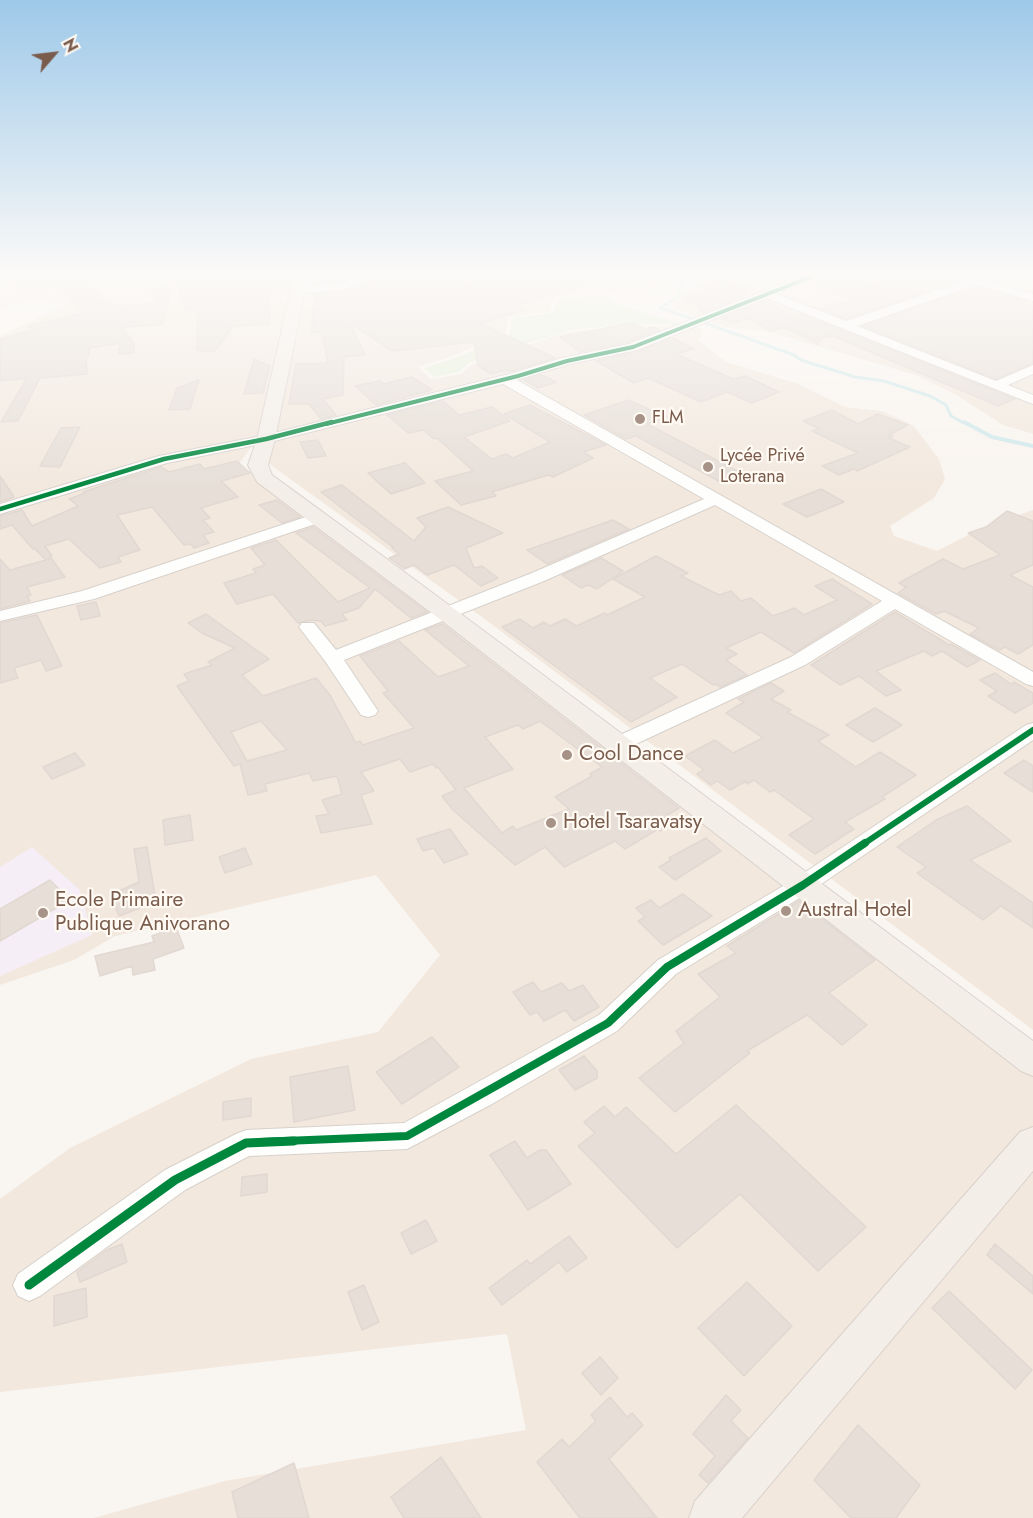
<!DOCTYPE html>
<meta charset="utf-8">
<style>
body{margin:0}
#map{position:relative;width:1033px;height:1518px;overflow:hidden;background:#f9f5f0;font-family:Jost,sans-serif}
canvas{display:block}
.north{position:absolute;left:24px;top:24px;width:60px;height:60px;-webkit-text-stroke:4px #fffaf3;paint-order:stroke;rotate:62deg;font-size:16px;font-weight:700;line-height:24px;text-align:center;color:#7a5c4d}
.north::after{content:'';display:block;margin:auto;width:21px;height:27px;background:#7a5c4d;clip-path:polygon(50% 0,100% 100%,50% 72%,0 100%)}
</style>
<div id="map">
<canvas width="1033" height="1518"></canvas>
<div class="north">N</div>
</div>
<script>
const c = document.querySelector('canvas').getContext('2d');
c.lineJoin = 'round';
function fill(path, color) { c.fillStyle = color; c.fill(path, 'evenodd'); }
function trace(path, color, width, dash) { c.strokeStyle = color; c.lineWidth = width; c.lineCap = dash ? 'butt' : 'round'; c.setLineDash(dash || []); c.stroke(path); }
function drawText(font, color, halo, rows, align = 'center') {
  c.font = font + ' Jost,sans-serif'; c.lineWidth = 4.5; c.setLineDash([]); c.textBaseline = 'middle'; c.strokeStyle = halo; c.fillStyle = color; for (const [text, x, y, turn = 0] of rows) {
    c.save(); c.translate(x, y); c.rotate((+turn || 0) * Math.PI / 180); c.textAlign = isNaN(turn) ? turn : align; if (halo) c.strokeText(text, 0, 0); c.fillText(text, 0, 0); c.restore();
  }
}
const residential = new Path2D(`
 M0,276H294L260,435L239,464L1033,1070V1518H94L225,1481L526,1430L507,1334L0,1392V1199L70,1148L251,1059L378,1032L440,955L376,875L115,936L74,960L0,985V336L64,305L34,299L0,309Z
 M311,276H678L671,286L554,297L550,312L508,317L506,333L453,356L418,367L431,379L461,374L472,364L566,332L625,326L697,327L704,330L698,340L726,362L799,384L845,407L882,411L913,425L939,459L945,479L934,498L890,526L894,536L937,551L982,528L1033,510V1030L486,620L268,463Z
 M713,276H1033V434L1003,425L956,395L916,375L765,331L728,328L674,308L672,299Z`);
const education = new Path2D(`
 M32,847L80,890L92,935L0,976V867Z`);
const green = new Path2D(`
 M605,294L618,305L686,325L630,324L569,330L468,363L459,372L434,377L424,368L456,358L510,334L512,318L553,313L558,299Z`);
const streamFar1 = new Path2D(`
 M687,276L678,291L681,295L660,308L696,320
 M705,323L794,355L801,360L855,377L884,381L930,396L946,405L951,416L966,424`);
const stream = new Path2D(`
 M964,422L992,437L1033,446`);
const building = new Path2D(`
 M37,276H81L103,300L119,306L159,303L149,290L172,286L162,325L122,327L134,344V353L118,354L120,343L90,348L89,356L86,357L87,374L40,378L18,421L1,422L27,378L0,381V339L35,329L27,326L83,313L59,286L25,294L7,280Z
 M161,276H292L288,292L269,293V324L234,326L214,352L197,350L198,308L186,310L177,286L180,285Z
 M310,276H348V278L309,285Z
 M384,276H443L447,280L454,279L463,284L495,277L501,281L525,276H602L603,280L515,306L523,310L481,324L555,358L512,371L505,370L491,374L478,366L474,342L392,351L350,323L365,355L344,357L343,395L323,399L336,415L321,419L309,404H289L296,364L328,363L322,332L311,333L315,294L345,291Z
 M833,276H847L872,285L894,276H943L958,281L846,319L822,309L853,299L809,285Z
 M721,280L755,289L743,293L747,295L703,313L700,311L703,310L698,308L701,307L683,301Z
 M976,287L1033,303V363L996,379L863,326Z
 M764,301L794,317L802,315L1015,399L998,406L833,336L821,338L818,344L786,328L771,331L748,318L734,323L721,319Z
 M632,323L645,329L654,327L659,330L628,342L580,352L560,337Z
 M673,338L694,349L676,354L733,379L745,376L779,392L752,403L727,392L701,402L648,378L634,383L596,361L637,352Z
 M254,359L270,366L263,393L244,394Z
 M542,375L556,382L538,388L524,380Z
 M412,377L432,390L376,405L355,386L380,381L383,384Z
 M199,380L190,409L169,410L177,388Z
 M628,400L667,417L647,424L743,474L722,483L636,436L626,439L584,415Z
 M443,401L459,415L492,407L510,421L464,437L492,459L506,454L513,458L550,442L504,414L530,405L606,445L583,452L593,458L553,477L548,475L492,492L496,496L461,505L435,481L473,471L437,438L434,439L423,430L408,433L387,415Z
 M832,410L858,424L878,414L908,425L889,435L893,436L889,438L910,447L857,471L854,469L839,475L822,466L858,453L812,431L819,429L803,421Z
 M80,427L60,467L40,466L61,428Z
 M318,440L326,456L308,458L300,442Z
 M237,461L250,473L221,481L238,497L201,508L210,518L203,520L214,532L203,535L209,543L194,548L191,544L184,545L152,507L117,515L140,550L118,557L121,562L100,568L69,539L45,546L52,556L48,559L51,558L65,577L27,587L31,595L27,596L30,601L0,609V559L10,570L46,560L35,549H33L12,525L0,529V516L22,510L32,526L78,506L69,499L85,493L83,492L161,467L169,472L200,464L204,469Z
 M405,463L425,483L391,494L368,473Z
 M0,476L14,497L0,502Z
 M342,485L414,541L426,527L417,518L448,507L503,533L466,548L474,568L482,566L498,578L481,586L454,565L427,575L414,565L404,569L389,558L399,554L392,548H394L321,492Z
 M821,489L844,502L807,517L783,504Z
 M277,500L300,517L282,523L259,505Z
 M1007,511L1033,521V565L1010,575L1033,587V645L1018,654L1005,647L999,650L970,634L979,628L944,611L936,614L898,593L906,587L899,583L943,559L963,569L1000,555L968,533L986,527Z
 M613,520L629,529L547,564L527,550Z
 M313,527L427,612L411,618L375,589L359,608L342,614L347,620L325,626L321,621L311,620L298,623L273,594L237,604L224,583L256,573L253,569L265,565L251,548L276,540L338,602L370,588L296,533Z
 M656,556L688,573L681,576L719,595L731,591L741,601L751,598L773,616L795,608L804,615L837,600L815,586L832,579L872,604L794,653L761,632L726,648L737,654L726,660L747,675L720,687L716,684L713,685L682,664L650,678L677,697L631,722L502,627L520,619L533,628L544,622L550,626L565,619L576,626L605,613L607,615L645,597L613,579Z
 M601,558L623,571L597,589L588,585L581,588L562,575Z
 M96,602L100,616L81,620L77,606Z
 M895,612L949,645L951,644L980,660L967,667L942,651L932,656L924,651L876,671L901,690L886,696L859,676L840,685L811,665Z
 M206,614L269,659L242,675L263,696L316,678L330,695L356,743L360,741L363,745L414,728L383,693L388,691L360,656L399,641L438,677L469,666L425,630L442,624L679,808L666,816L674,823L660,831L658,829L625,849L615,841L564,867L545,847L515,865L452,809L442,796L456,790L438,767L436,768L433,764L410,772L400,759L361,772L374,791L361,795L372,824L321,833L316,816L329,814L322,800L342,794L337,776L313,781L309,773L265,784L267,791L248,795L240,764L234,766L177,686L189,681L184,674L212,665L208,662L235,648L202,633L188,623ZM261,721L287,750L247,761L231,732ZM540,721L602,767L590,774L592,776L555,797L569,809L516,830L513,826L502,833L464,788L513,769L485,737L518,725L523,729Z
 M37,615L62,666L46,671L41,660L14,668L18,678L0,683V623Z
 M995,673L1011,684L1014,682L1033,693V703L1015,713L988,696L997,691L980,680Z
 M771,683L784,691L771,699L791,710L787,712L829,735L818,741L856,767L880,752L916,775L882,797L885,799L845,822L854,829L815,854L789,835L814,819L774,790L770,792L754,780L747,784L746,781L730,790L717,781L711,785L697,774L704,770L685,756L715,740L733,753L763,738L726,713L744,702L738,699Z
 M875,708L902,725L873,742L846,725Z
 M75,753L85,765L52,779L43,767Z
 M1024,760L1033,766V792L1004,773Z
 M967,806L1011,841L970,860L1033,903V928L1001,906L983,920L917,873L926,867L897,847L936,820Z
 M190,815L193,840L165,845L163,820Z
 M450,829L468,854L444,863L434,848L423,851L417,839Z
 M706,838L721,851L675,880L659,867L671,860L669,858Z
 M147,847L156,902L119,916L110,895L139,882L134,849Z
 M245,848L252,864L225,873L219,857Z
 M50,880L70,900L0,941V909Z
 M683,894L712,916L663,945L638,921L645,917L636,908L651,900L659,908Z
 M799,901L875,960L829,993L867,1025L842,1045L807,1015L747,1051L750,1053L675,1112L639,1078L684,1043L676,1031L720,997L698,974L736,953L727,946Z
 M176,927L184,948L153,959L155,970L133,975L132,966L100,976L95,956L154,942L152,936Z
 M533,982L541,992L562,983L569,991L583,985L599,1007L574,1021L565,1010L544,1021L537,1012L530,1015L513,992Z
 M432,1037L459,1067L402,1104L376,1072Z
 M584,1056L597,1071V1078L575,1090L559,1070Z
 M348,1066L355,1110L294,1122L290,1077Z
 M251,1098V1116L223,1120V1102Z
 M736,1105L866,1227L818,1271L740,1194L677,1248L578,1146L595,1133L584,1122L604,1106L615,1117L626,1107L676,1154Z
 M515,1141L527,1158L540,1150H546L571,1184L528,1210L490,1155Z
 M267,1174V1192L241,1196L242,1177Z
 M426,1220L437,1241L411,1254L401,1233Z
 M569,1236L587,1258L567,1272L559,1262L502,1305L489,1288L527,1260L530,1264Z
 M122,1244L127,1262L80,1282L77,1272L107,1250Z
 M995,1244L1033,1276V1294L987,1255Z
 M747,1282L792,1326L744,1376L698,1328Z
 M364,1285L379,1322L362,1330L348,1292Z
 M86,1288L87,1317L54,1326V1296Z
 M949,1291L1032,1370L1015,1389L932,1308Z
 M600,1357L618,1378L601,1395L582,1373Z
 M726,1395L741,1410L731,1421L748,1438L708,1483L699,1475L715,1456L693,1434Z
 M610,1397L627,1417L632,1413L643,1425L609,1459L657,1518H580L537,1462L562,1439L569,1447L596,1421L591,1415Z
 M858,1425L920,1485L896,1518H851L814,1480Z
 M441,1457L481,1518H404L391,1497Z
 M294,1463L309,1518H238L232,1492Z`);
const minor = new Path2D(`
 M361,276H378L344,289L298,294L292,291L298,288L342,283Z
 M802,276H818L777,294L846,321L980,276H997L988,281L1033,294V301L976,285L857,326L996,381L1033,365V374L1008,385L1033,395V404L766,298L637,350L570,364L517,380L1033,672V686L1026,684L895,609L805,665L623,750L616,752L609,750L606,745L609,740L791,657L882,601L715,505L544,581L344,660L378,711L375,715L368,717L361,715L325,661L299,627L302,623H314L336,650L532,573L704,499L503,384L266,443L167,463L0,514V504L159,456L266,435L513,373L562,358L629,344Z
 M318,513L326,518L324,521L94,599L0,621V611L82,591Z
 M1033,723V740L811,891L676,974L617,1031L492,1104L407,1149L249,1156L185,1190L40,1296L29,1301L18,1296L13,1285L18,1274L165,1170L236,1134L246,1130L404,1123L599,1015L658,960L795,879L1026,725Z`);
const major = new Path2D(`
 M294,276H308L275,439L268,465L272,475C528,661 779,853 1033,1041V1076L1021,1071L437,617L257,482L248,465L257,439Z
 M1033,1127V1171L742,1518H689L695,1501L1020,1132Z`);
const cyclewayFar4 = new Path2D(`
 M326,424L518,376L567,361L633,347L813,276`);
const cyclewayFar3 = new Path2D(`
 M0,509L164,459L266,439L332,422`);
const cyclewayFar2 = new Path2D(`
 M862,845L1033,730`);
const cyclewayFar1 = new Path2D(`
 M260,1142L407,1136L608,1023L667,967L803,885L865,843`);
const cycleway = new Path2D(`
 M29,1285L175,1180L246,1143L294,1141`);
const markers = [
 [640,419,6,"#a69286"],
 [708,467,6,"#a69286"],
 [567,755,6,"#a69286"],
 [551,823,6,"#a69286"],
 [786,911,6,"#a69286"],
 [43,913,6,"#a69286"]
];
const farPoinames = [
 ["FLM",652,419],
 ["Lycée Privé",720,457],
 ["Loterana",720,478]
];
const poiNames = [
 ["Cool Dance",579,755],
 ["Hotel Tsaravatsy",563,823],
 ["Ecole Primaire",55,901],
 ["Publique Anivorano",55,925],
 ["Austral Hotel",798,911]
];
fill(residential, '#f2e8de');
fill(education, '#f6eef6');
fill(green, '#e7f0db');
trace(streamFar1, '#d0e8ea', 3);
trace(stream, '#d0e8ea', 4);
fill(building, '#e6ded7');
trace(building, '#e2d8d2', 1.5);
trace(minor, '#d7d1cb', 2);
trace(major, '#dad1cc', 2);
fill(minor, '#fefefd');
fill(major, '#f3eee8');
trace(cyclewayFar4, '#00873e', 4);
trace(cyclewayFar3, '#00873e', 4.5);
trace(cyclewayFar2, '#00873e', 6);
trace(cyclewayFar1, '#00873e', 8);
trace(cycleway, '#00873e', 9);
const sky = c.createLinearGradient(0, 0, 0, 489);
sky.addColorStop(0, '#9ec9e9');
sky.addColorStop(0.56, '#fcfaf8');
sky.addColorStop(1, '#fcfaf800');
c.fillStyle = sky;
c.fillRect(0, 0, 1033, 489);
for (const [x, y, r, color] of markers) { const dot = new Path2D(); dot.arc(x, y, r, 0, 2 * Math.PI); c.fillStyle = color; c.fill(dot); trace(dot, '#fffaf3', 2); }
drawText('18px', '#7a5c4d', '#fffaf3', farPoinames, 'left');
drawText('21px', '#7a5c4d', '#fffaf3', poiNames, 'left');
</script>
